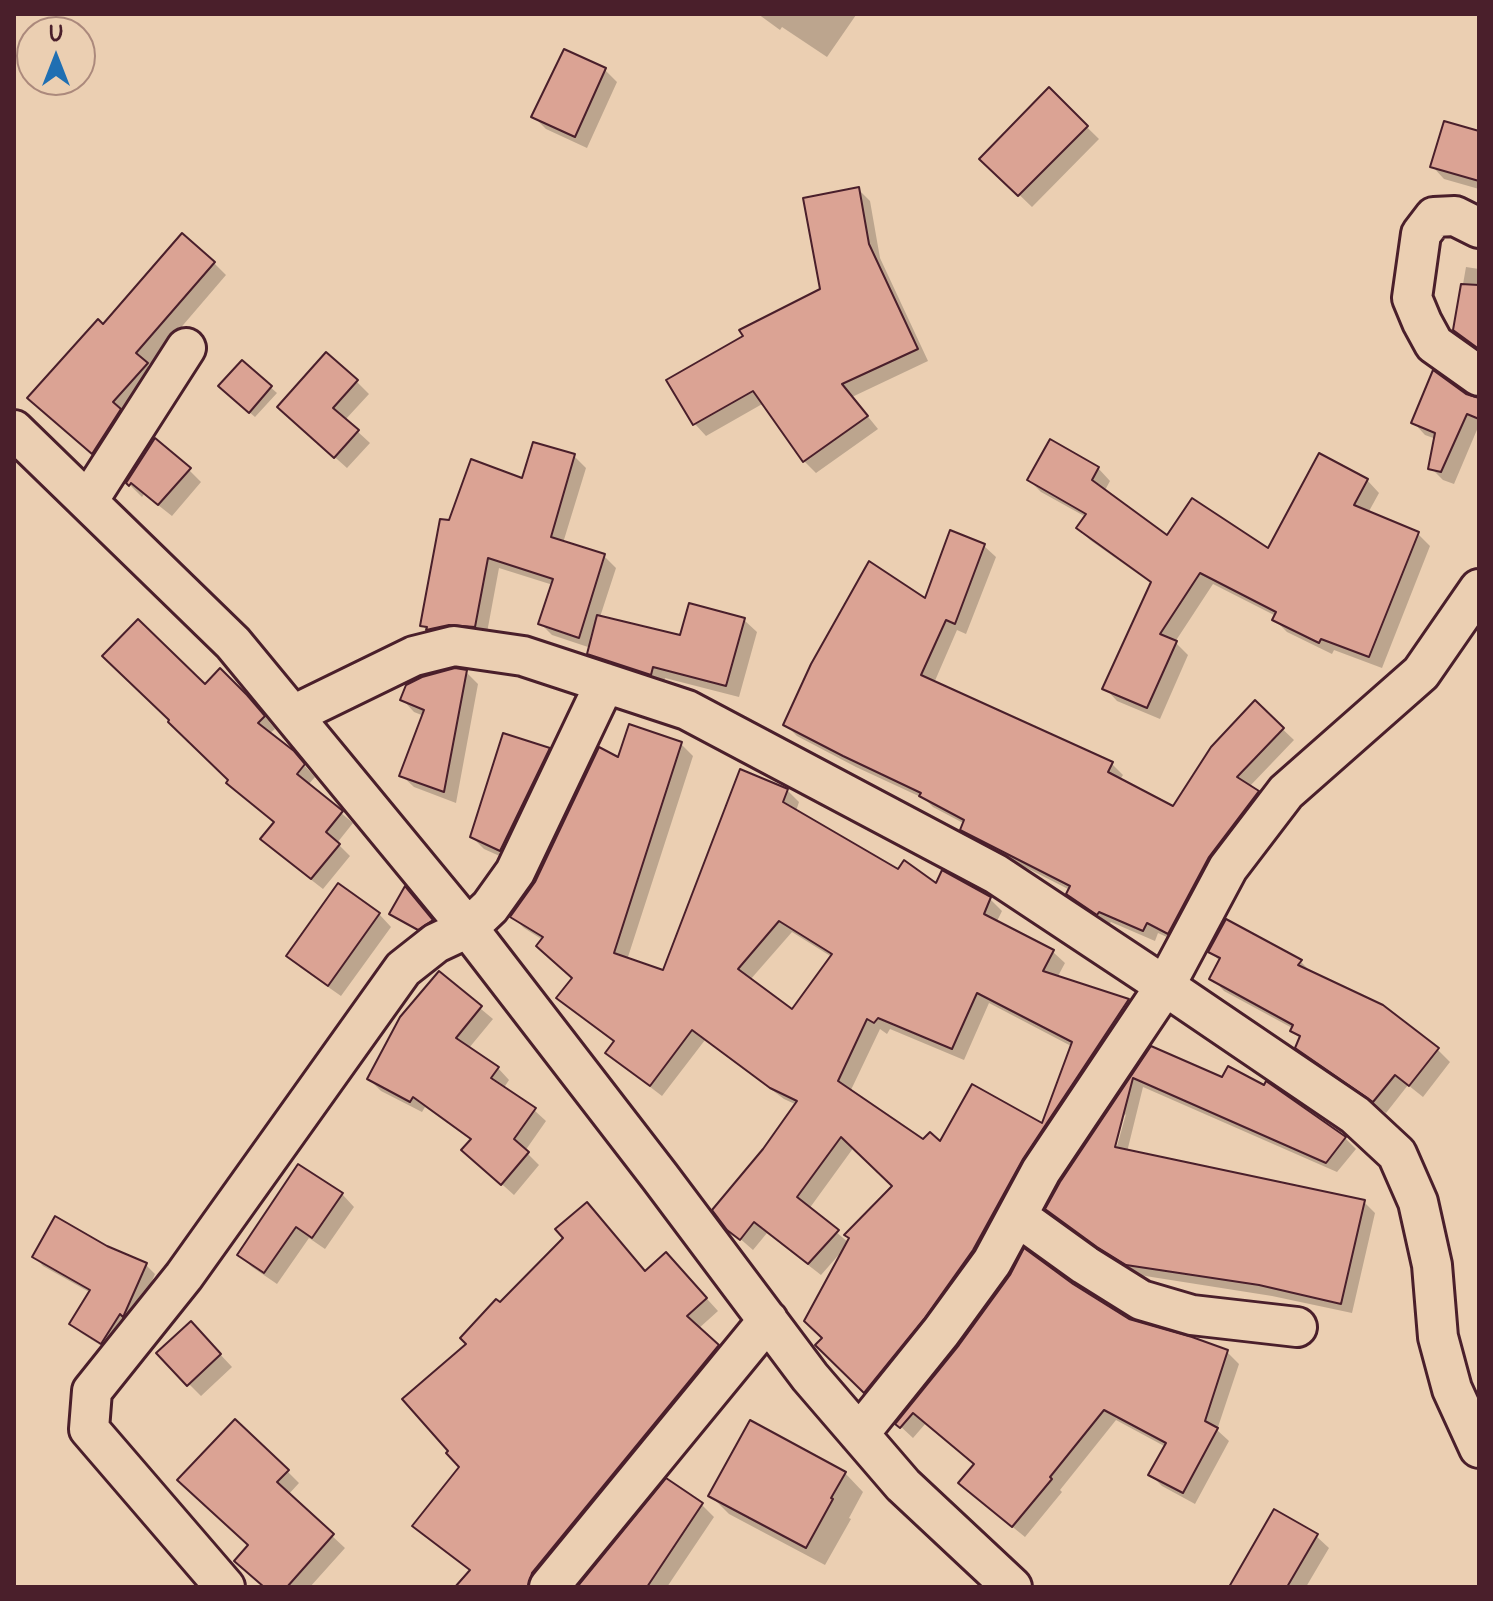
<!DOCTYPE html>
<style>
body{margin:0}
#map{position:relative;width:1493px;height:1601px;overflow:hidden;background:#ebcfb2;font-family:Pangolin,sans-serif}
canvas{display:block}
.frame{position:absolute;inset:0;border:16px solid #4a1f2b;pointer-events:none}
.north{position:absolute;left:16px;top:16px;width:80px;height:80px;box-sizing:border-box;background:#ebcfb2;border:2px solid #ab897c;border-radius:50%;rotate:0deg;font-size:22px;font-weight:700;line-height:32px;text-align:center;color:#4a1f2b}
.north::after{content:'';display:block;margin:auto;width:28px;height:36px;background:#1f6fb2;clip-path:polygon(50% 0,100% 100%,50% 72%,0 100%)}
</style>
<div id="map">
<canvas width="1493" height="1601"></canvas>
<div class="frame"></div>
<div class="north">U</div>
</div>
<script>
const c = document.querySelector('canvas').getContext('2d');
c.lineJoin = 'round';
function fill(path, color) { c.fillStyle = color; c.fill(path, 'evenodd'); }
function trace(path, color, width, dash) { c.strokeStyle = color; c.lineWidth = width; c.lineCap = dash ? 'butt' : 'round'; c.setLineDash(dash || []); c.stroke(path); }
const shadow = new Path2D(`
 M758,14H856V15L827,57L782,27L780,30Z
 M605,70L617,82L587,148L546,129L534,117Z
 M1049,90L1099,139L1032,207L982,159Z
 M1479,134V189L1444,179L1432,166Z
 M858,189L870,201L880,258L928,361L852,397L878,429L816,473L804,461L764,403L706,436L695,424L669,381L822,290Z
 M214,263L226,275L148,366L159,377L105,465L42,410L103,327Z
 M1466,267L1479,269V350L1455,330Z
 M242,362L277,393L255,417L226,392Z
 M356,381L369,394L345,420L370,443L347,468L292,419Z
 M1465,396L1479,399V425L1454,484L1443,480L1431,468L1436,439L1425,435L1413,422Z
 M574,456L586,468L563,543L604,556L616,568L600,617L682,638L744,620L757,632L739,697L665,678L663,686L602,666L589,653L591,648L552,635L541,624L553,585L499,568L486,638L434,637L422,625L450,522L524,481Z
 M1098,468L1110,481L1104,492L1168,538L1269,551L1367,480L1379,493L1368,513L1417,533L1430,546L1382,668L1334,650L1332,654L1287,632L1275,620L1276,616L1213,584L1175,642L1188,655L1160,719L1117,701L1105,688L1152,584L1090,540L1078,528L1086,517L1041,492L1029,480Z
 M189,470L201,482L172,516L144,494L142,497L128,483Z
 M984,546L996,557L966,634L957,630L934,683L1112,764L1123,775L1120,780L1174,808L1255,703L1294,740L1249,787L1258,793L1269,804L1180,943L1158,933L1155,941L1111,922L1109,924L1079,905L1068,893L1070,890L974,841L962,829L965,824L933,807L925,799L856,767L797,736L786,725L926,601Z
 M466,672L478,684L456,803L414,787L401,775L424,716L414,712L402,699Z
 M205,687L259,709L275,729L269,734L292,752L315,777L308,785L353,823L337,843L350,856L323,889L274,851L263,839L276,823L240,794L228,783L230,780Z
 M681,744L693,756L627,960L664,973L787,790L799,802L796,811L899,871L937,886L990,899L1002,911L996,923L1053,952L1065,963L1057,978L1128,1001L1140,1012L877,1403L818,1345L824,1339L843,1250L821,1275L767,1233L753,1250L729,1229L764,1150L797,1105L784,1099L705,1040L662,1096L620,1064L608,1053L615,1043L571,1009L559,997L574,979L543,940L524,928L513,917L619,760ZM792,932L832,957L792,1012L750,980ZM989,1003L1073,1047L1043,1126L940,1144L923,1142L850,1092L880,1029L887,1034L890,1029L964,1060ZM854,1147L894,1186L849,1243L809,1209Z
 M548,750L561,762L513,862L484,849L472,837Z
 M410,894L437,927L424,934L397,919L391,913Z
 M379,914L391,927L341,996L301,968L288,956Z
 M1210,952L1300,961L1314,975L1437,1049L1450,1062L1423,1097L1408,1085L1386,1113L1310,1060L1298,1047L1301,1039L1293,1030L1294,1029L1224,991L1212,978L1221,962Z
 M439,974L493,1019L469,1048L498,1068L509,1080L503,1089L534,1110L546,1121L525,1151L539,1165L514,1195L476,1161L472,1141L425,1107L422,1112L381,1091L369,1079Z
 M1152,1048L1223,1079L1345,1138L1356,1149L1337,1172L1143,1087L1127,1152L1364,1202L1375,1213L1352,1313L1272,1296L1139,1275L1110,1257L1059,1220L1048,1209ZM1126,1114L1114,1157L1110,1156L1120,1119Z
 M342,1194L354,1207L325,1249L309,1238L277,1284L252,1267L239,1255Z
 M107,1248L146,1265L155,1274L133,1324L111,1352L81,1333L71,1324L91,1293L43,1266L34,1256Z
 M678,1267L718,1311L698,1329L730,1359L543,1587H467L471,1571L427,1537L461,1466L469,1344L500,1304Z
 M1072,1285L1129,1320L1227,1352L1239,1364L1217,1430L1229,1441L1195,1504L1162,1486L1151,1475L1166,1447L1116,1420L1060,1490L1062,1492L1025,1537L972,1494L976,1465L926,1423L913,1438L898,1424Z
 M203,1336L232,1367L201,1396L189,1384Z
 M287,1471L299,1483L288,1495L345,1548L310,1587H265L250,1546L192,1492Z
 M845,1473L863,1492L849,1518L851,1519L825,1565L729,1514L711,1496Z
 M667,1481L702,1505L714,1517L667,1587H580Z
 M1316,1536L1329,1548L1306,1587H1243Z`);
const building = new Path2D(`
 M564,49L606,68L575,137L531,117Z
 M1049,87L1088,126L1018,196L979,159Z
 M1444,121L1479,131V181L1430,167Z
 M859,187L869,244L918,349L842,384L868,416L803,462L753,391L693,425L666,380L743,336L739,330L820,289L803,198Z
 M182,233L215,262L136,353L148,363L113,402L121,409L92,454L27,398L98,319L103,324Z
 M1461,284L1479,285V349L1453,330Z
 M326,352L358,380L333,408L359,430L334,458L277,407Z
 M242,360L272,386L249,413L218,386Z
 M1433,370L1466,394L1479,398V419L1467,414L1441,472L1428,469L1435,433L1411,423Z
 M155,438L191,468L158,505L131,483L129,486L126,483Z
 M1050,439L1099,467L1092,480L1167,535L1192,498L1268,548L1319,453L1368,479L1354,505L1419,532L1369,657L1321,639L1319,643L1272,620L1276,612L1200,573L1160,634L1177,641L1147,708L1102,689L1151,582L1076,528L1086,514L1027,480Z
 M533,442L575,454L551,537L605,554L579,638L538,624L553,579L488,558L475,627L449,625L426,630L427,627L420,626L440,519L449,520L471,459L522,478Z
 M950,530L985,544L955,624L946,620L921,675L1113,762L1108,772L1173,806L1211,747L1255,700L1284,728L1237,777L1259,791L1209,857L1168,934L1147,923L1143,931L1099,912L1097,915L1066,894L1070,886L960,830L964,820L919,796L921,793L843,756L783,725L811,664L869,561L925,598Z
 M689,603L745,618L726,686L653,667L651,675L587,654L597,615L680,635Z
 M138,619L205,684L220,668L247,695L265,716L258,723L294,751L305,764L297,774L343,811L326,832L340,844L311,879L260,839L274,822L226,783L228,780L168,722L169,720L102,656Z
 M455,668L467,670L444,792L399,776L424,710L400,700L406,685L422,677Z
 M629,724L682,742L614,953L663,970L740,769L788,789L783,802L898,869L904,860L936,883L942,870L991,897L984,914L1054,950L1043,971L1129,999L1023,1159L973,1250L924,1319L864,1393L815,1345L822,1338L804,1321L849,1238L844,1235L892,1186L841,1137L797,1197L839,1230L808,1264L754,1222L740,1240L727,1230L712,1210L763,1149L797,1101L770,1088L692,1030L650,1086L605,1053L614,1041L556,998L572,978L536,946L543,937L510,917L535,882L599,747L618,757ZM779,921L832,954L792,1009L738,969ZM977,993L1072,1042L1042,1123L972,1084L940,1141L930,1132L923,1139L838,1081L867,1019L874,1023L878,1018L952,1049Z
 M503,733L550,748L500,851L470,837Z
 M338,883L380,913L328,986L286,956Z
 M405,886L433,920L418,930L389,914Z
 M1226,919L1302,960L1298,965L1383,1005L1439,1048L1409,1086L1395,1075L1373,1102L1295,1048L1300,1036L1290,1031L1293,1025L1209,979L1220,958L1208,952Z
 M439,971L482,1006L456,1038L499,1067L491,1078L536,1108L514,1139L529,1152L501,1185L461,1150L471,1139L413,1097L410,1102L367,1079L400,1017Z
 M1151,1046L1222,1077L1228,1066L1264,1085L1266,1081L1346,1137L1326,1163L1133,1078L1115,1147L1365,1200L1341,1304L1259,1285L1126,1265L1097,1247L1045,1209L1060,1182Z
 M298,1164L343,1193L312,1238L296,1227L264,1273L237,1255Z
 M587,1202L645,1271L666,1252L707,1298L687,1316L719,1345L532,1573L528,1587H455L470,1570L412,1526L459,1467L446,1453L448,1451L402,1399L466,1344L460,1338L496,1299L500,1302L563,1238L555,1229Z
 M55,1216L107,1246L147,1263L124,1315L123,1317L120,1314L101,1344L69,1324L90,1290L32,1257Z
 M1024,1248L1073,1284L1129,1319L1192,1337L1228,1350L1205,1421L1218,1428L1183,1493L1148,1475L1166,1443L1104,1410L1050,1477L1052,1479L1012,1527L958,1483L974,1464L913,1413L900,1428L895,1424L959,1345L1010,1275Z
 M191,1321L221,1354L187,1386L156,1353Z
 M235,1419L289,1470L277,1482L334,1534L287,1587H264L234,1561L248,1545L177,1480Z
 M750,1420L846,1472L831,1498L833,1499L806,1548L708,1496Z
 M666,1478L703,1503L647,1587H577Z
 M1274,1509L1318,1534L1287,1587H1229Z`);
const minor = new Path2D(`
 M1479,228L1455,216L1434,217L1421,234L1412,298L1422,322L1434,344L1479,376
 M14,430L233,643L468,928L660,1177L810,1377L903,1485L1012,1587
 M88,501L186,348
 M293,715L414,656L454,646L523,656L687,710L996,874L1165,986L1355,1115L1397,1154L1418,1202L1432,1265L1438,1337L1452,1389L1479,1448
 M1017,1216L1085,1265L1141,1300L1192,1315L1297,1327
 M859,1434L941,1332L992,1262L1041,1171L1165,986L1228,868L1286,792L1421,673L1479,589
 M225,1587L89,1429L92,1391L184,1276L403,969L436,943L468,928L490,907L515,872L605,683
 M549,1587L768,1320`);
fill(shadow, '#0003');
fill(building, '#dba394');
trace(building, '#4a1f2b', 2);
trace(minor, '#4a1f2b', 44);
trace(minor, '#ebcfb2', 38);
</script>
